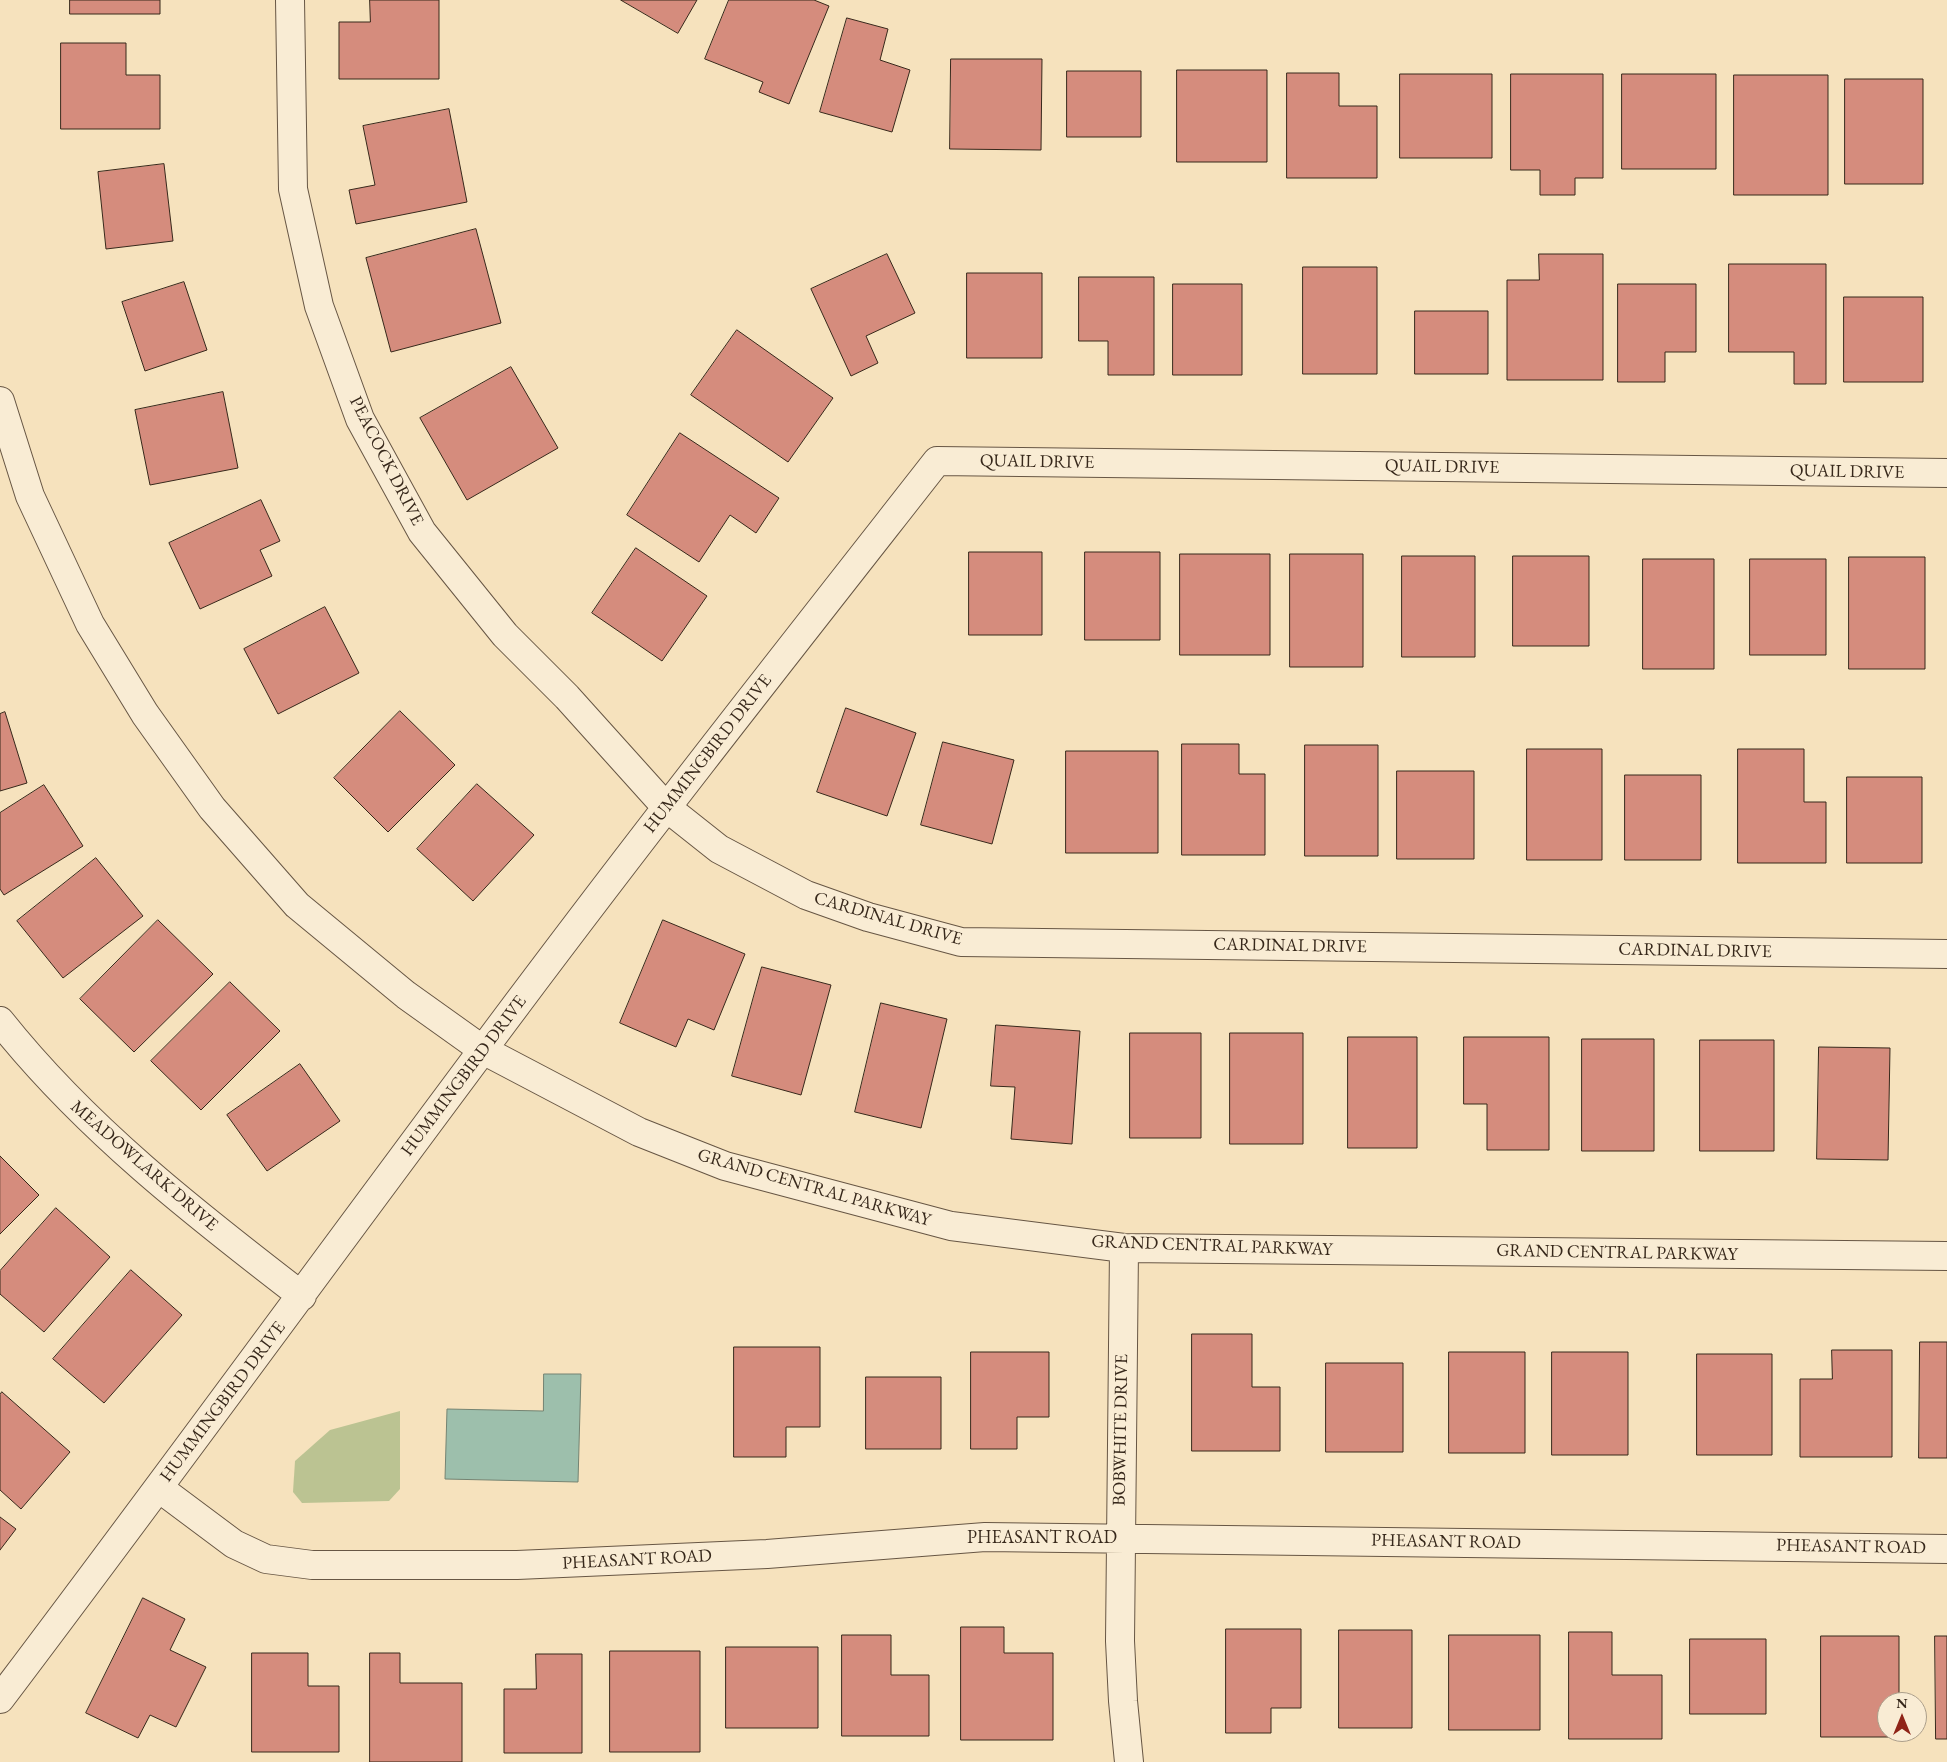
<!DOCTYPE html>
<style>
body{margin:0}
#map{position:relative;width:1947px;height:1762px;overflow:hidden;background:#f6e2bd;font-family:"EB Garamond",serif}
canvas{display:block}
.north{position:absolute;left:1877px;top:1692px;width:50px;height:50px;box-sizing:border-box;background:#f9ecd4;border:1px solid #ab9e8a;border-radius:50%;rotate:0deg;font-size:14px;font-weight:700;line-height:20px;text-align:center;color:#37281b}
.north::after{content:'';display:block;margin:auto;width:18px;height:22px;background:#8f2418;clip-path:polygon(50% 0,100% 100%,50% 72%,0 100%)}
</style>
<div id="map">
<canvas width="1947" height="1762"></canvas>
<div class="north">N</div>
</div>
<script>
const c = document.querySelector('canvas').getContext('2d');
c.lineJoin = 'round';
function fill(path, color) { c.fillStyle = color; c.fill(path, 'evenodd'); }
function trace(path, color, width, dash) { c.strokeStyle = color; c.lineWidth = width; c.lineCap = dash ? 'butt' : 'round'; c.setLineDash(dash || []); c.stroke(path); }
function drawText(font, color, halo, rows, align = 'center') {
  c.font = font + ' "EB Garamond",serif'; c.lineWidth = 4; c.setLineDash([]); c.textBaseline = 'middle'; c.strokeStyle = halo; c.fillStyle = color; for (const [text, x, y, turn = 0] of rows) {
    c.save(); c.translate(x, y); c.rotate((+turn || 0) * Math.PI / 180); c.textAlign = isNaN(turn) ? turn : align; if (halo) c.strokeText(text, 0, 0); c.fillText(text, 0, 0); c.restore();
  }
}
const green = new Path2D(`
 M400,1411V1489L389,1501L302,1503L293,1492L295,1461L330,1430Z`);
const water = new Path2D(`
 M544,1374H581L578,1482L445,1479L447,1409L543,1411Z`);
const building = new Path2D(`
 M70,0H160V14H70Z
 M370,0H439V79H339V22H370Z
 M621,0H697L678,33Z
 M729,0H814L829,6L789,104L759,92L763,82L705,59Z
 M847,18L888,29L880,60L910,70L892,132L820,112Z
 M61,43H126V75H160V129H61Z
 M951,59H1042L1041,150L950,149Z
 M1177,70H1267V162H1177Z
 M1067,71H1141V137H1067Z
 M1287,73H1339V106H1377V178H1287Z
 M1400,74H1492V158H1400Z
 M1511,74H1603V178H1575V195H1540V170H1511Z
 M1622,74H1716V169H1622Z
 M1734,75H1828V195H1734Z
 M1845,79H1923V184H1845Z
 M449,109L467,202L356,224L349,190L375,185L363,126Z
 M164,164L173,241L106,249L98,172Z
 M476,229L501,323L391,352L366,258Z
 M887,254L915,313L866,336L878,363L851,376L811,289Z
 M1539,254H1603V380H1507V280H1539Z
 M1729,264H1826V384H1794V352H1729Z
 M1303,267H1377V374H1303Z
 M967,273H1042V358H967Z
 M1079,277H1154V375H1108V341H1079Z
 M184,282L207,350L145,371L122,302Z
 M1173,284H1242V375H1173Z
 M1618,284H1696V352H1665V382H1618Z
 M1844,297H1923V382H1844Z
 M1415,311H1488V374H1415Z
 M737,330L833,398L788,462L691,395Z
 M511,367L558,448L467,500L420,418Z
 M223,392L238,468L150,485L135,410Z
 M680,433L779,498L756,533L730,515L699,562L627,515Z
 M261,500L280,541L260,550L272,576L200,609L169,543Z
 M636,548L707,596L662,661L592,613Z
 M969,552H1042V635H969Z
 M1085,552H1160V640H1085Z
 M1180,554H1270V655H1180Z
 M1290,554H1363V667H1290Z
 M1402,556H1475V657H1402Z
 M1513,556H1589V646H1513Z
 M1849,557H1925V669H1849Z
 M1643,559H1714V669H1643Z
 M1750,559H1826V655H1750Z
 M325,607L359,673L278,714L244,649Z
 M846,708L916,733L887,816L817,792Z
 M400,711L455,765L388,832L334,778Z
 M5,712L27,783L0,791V714Z
 M943,742L1014,760L992,844L921,825Z
 M1182,744H1239V774H1265V855H1182Z
 M1305,745H1378V856H1305Z
 M1527,749H1602V860H1527Z
 M1738,749H1804V802H1826V863H1738Z
 M1066,751H1158V853H1066Z
 M1397,771H1474V859H1397Z
 M1625,775H1701V860H1625Z
 M1847,777H1922V863H1847Z
 M477,784L534,835L473,901L417,849Z
 M44,785L83,846L4,895L0,889V813Z
 M96,858L143,916L63,978L17,921Z
 M158,920L213,974L134,1052L80,999Z
 M663,920L745,954L714,1030L688,1019L676,1047L620,1023Z
 M762,967L831,985L801,1095L732,1076Z
 M230,982L280,1031L201,1110L151,1061Z
 M881,1003L947,1019L921,1128L855,1112Z
 M996,1025L1080,1031L1072,1144L1011,1139L1015,1087L991,1086Z
 M1130,1033H1201V1138H1130Z
 M1230,1033H1303V1144H1230Z
 M1348,1037H1417V1148H1348Z
 M1464,1037H1549V1150H1487V1104H1464Z
 M1582,1039H1654V1151H1582Z
 M1700,1040H1774V1151H1700Z
 M1819,1047L1890,1048L1888,1160L1817,1159Z
 M300,1064L340,1121L267,1171L227,1115Z
 M0,1156L39,1195L0,1234Z
 M56,1208L110,1257L44,1332L0,1294V1271Z
 M131,1270L182,1315L104,1403L53,1359Z
 M1192,1334H1252V1387H1280V1451H1192Z
 M1920,1342H1947V1458H1919Z
 M734,1347H820V1427H786V1457H734Z
 M1832,1350H1892V1457H1800V1379H1832Z
 M971,1352H1049V1417H1017V1449H971Z
 M1449,1352H1525V1453H1449Z
 M1552,1352H1628V1455H1552Z
 M1697,1354H1772V1455H1697Z
 M1326,1363H1403V1452H1326Z
 M866,1377H941V1449H866Z
 M2,1392L70,1452L21,1509L0,1490V1395Z
 M0,1517L16,1529L0,1550Z
 M143,1598L185,1619L170,1650L206,1667L176,1727L150,1715L138,1738L86,1713Z
 M961,1627H1004V1653H1053V1740H961Z
 M1226,1629H1301V1708H1271V1733H1226Z
 M1339,1630H1412V1728H1339Z
 M1569,1632H1612V1675H1662V1739H1569Z
 M842,1635H891V1675H929V1736H842Z
 M1449,1635H1540V1730H1449Z
 M1821,1636H1899V1702H1887V1732H1899V1737H1821Z
 M1935,1636H1947V1739H1936Z
 M1690,1639H1766V1714H1690Z
 M726,1647H818V1728H726Z
 M610,1651H700V1752H610Z
 M252,1653H308V1686H339V1752H252Z
 M370,1653H400V1683H462V1762H370Z
 M536,1654H582V1753H504V1689H536Z`);
const minor = new Path2D(`
 M290,0L293,189L319,306L360,419L422,532L505,635L567,697L666,807L719,849L806,895L868,917L961,942L1947,954
 M0,401L30,496L90,624L145,714L212,808L297,905L406,995L483,1050L639,1132L725,1166L951,1226L1124,1248L1947,1256
 M0,1021C85,1128 194,1213 302,1296
 M1124,1248L1120,1641L1123,1701L1129,1762
 M159,1488L234,1544L266,1559L312,1565H517L767,1554L985,1537L1947,1549
 M0,1699C174,1469 344,1235 517,1004C654,821 796,641 937,461L1947,473`);
const streetNames = [
 ["PEACOCK DRIVE",386,461,63],
 ["QUAIL DRIVE",1037,462,1],
 ["QUAIL DRIVE",1442,467,1],
 ["QUAIL DRIVE",1847,472,1],
 ["HUMMINGBIRD DRIVE",708,754,-52],
 ["CARDINAL DRIVE",888,919,16],
 ["CARDINAL DRIVE",1290,946,1],
 ["CARDINAL DRIVE",1695,951,1],
 ["HUMMINGBIRD DRIVE",464,1076,-53],
 ["MEADOWLARK DRIVE",144,1166,41],
 ["GRAND CENTRAL PARKWAY",814,1188,16],
 ["GRAND CENTRAL PARKWAY",1212,1246,2],
 ["GRAND CENTRAL PARKWAY",1617,1253,1],
 ["HUMMINGBIRD DRIVE",223,1402,-53],
 ["BOBWHITE DRIVE",1121,1430,-89],
 ["PHEASANT ROAD",1042,1538],
 ["PHEASANT ROAD",1446,1542,1],
 ["PHEASANT ROAD",1851,1547,1],
 ["PHEASANT ROAD",637,1560,-3]
];
fill(green, '#bbc392');
fill(water, '#9dbfac');
trace(water, '#748372', 1);
fill(building, '#d58c7d');
trace(building, '#37281b', 1);
trace(minor, '#675644', 30);
trace(minor, '#f9ecd4', 28);
drawText('18px', '#37281b', '#f9ecd4', streetNames);
</script>
